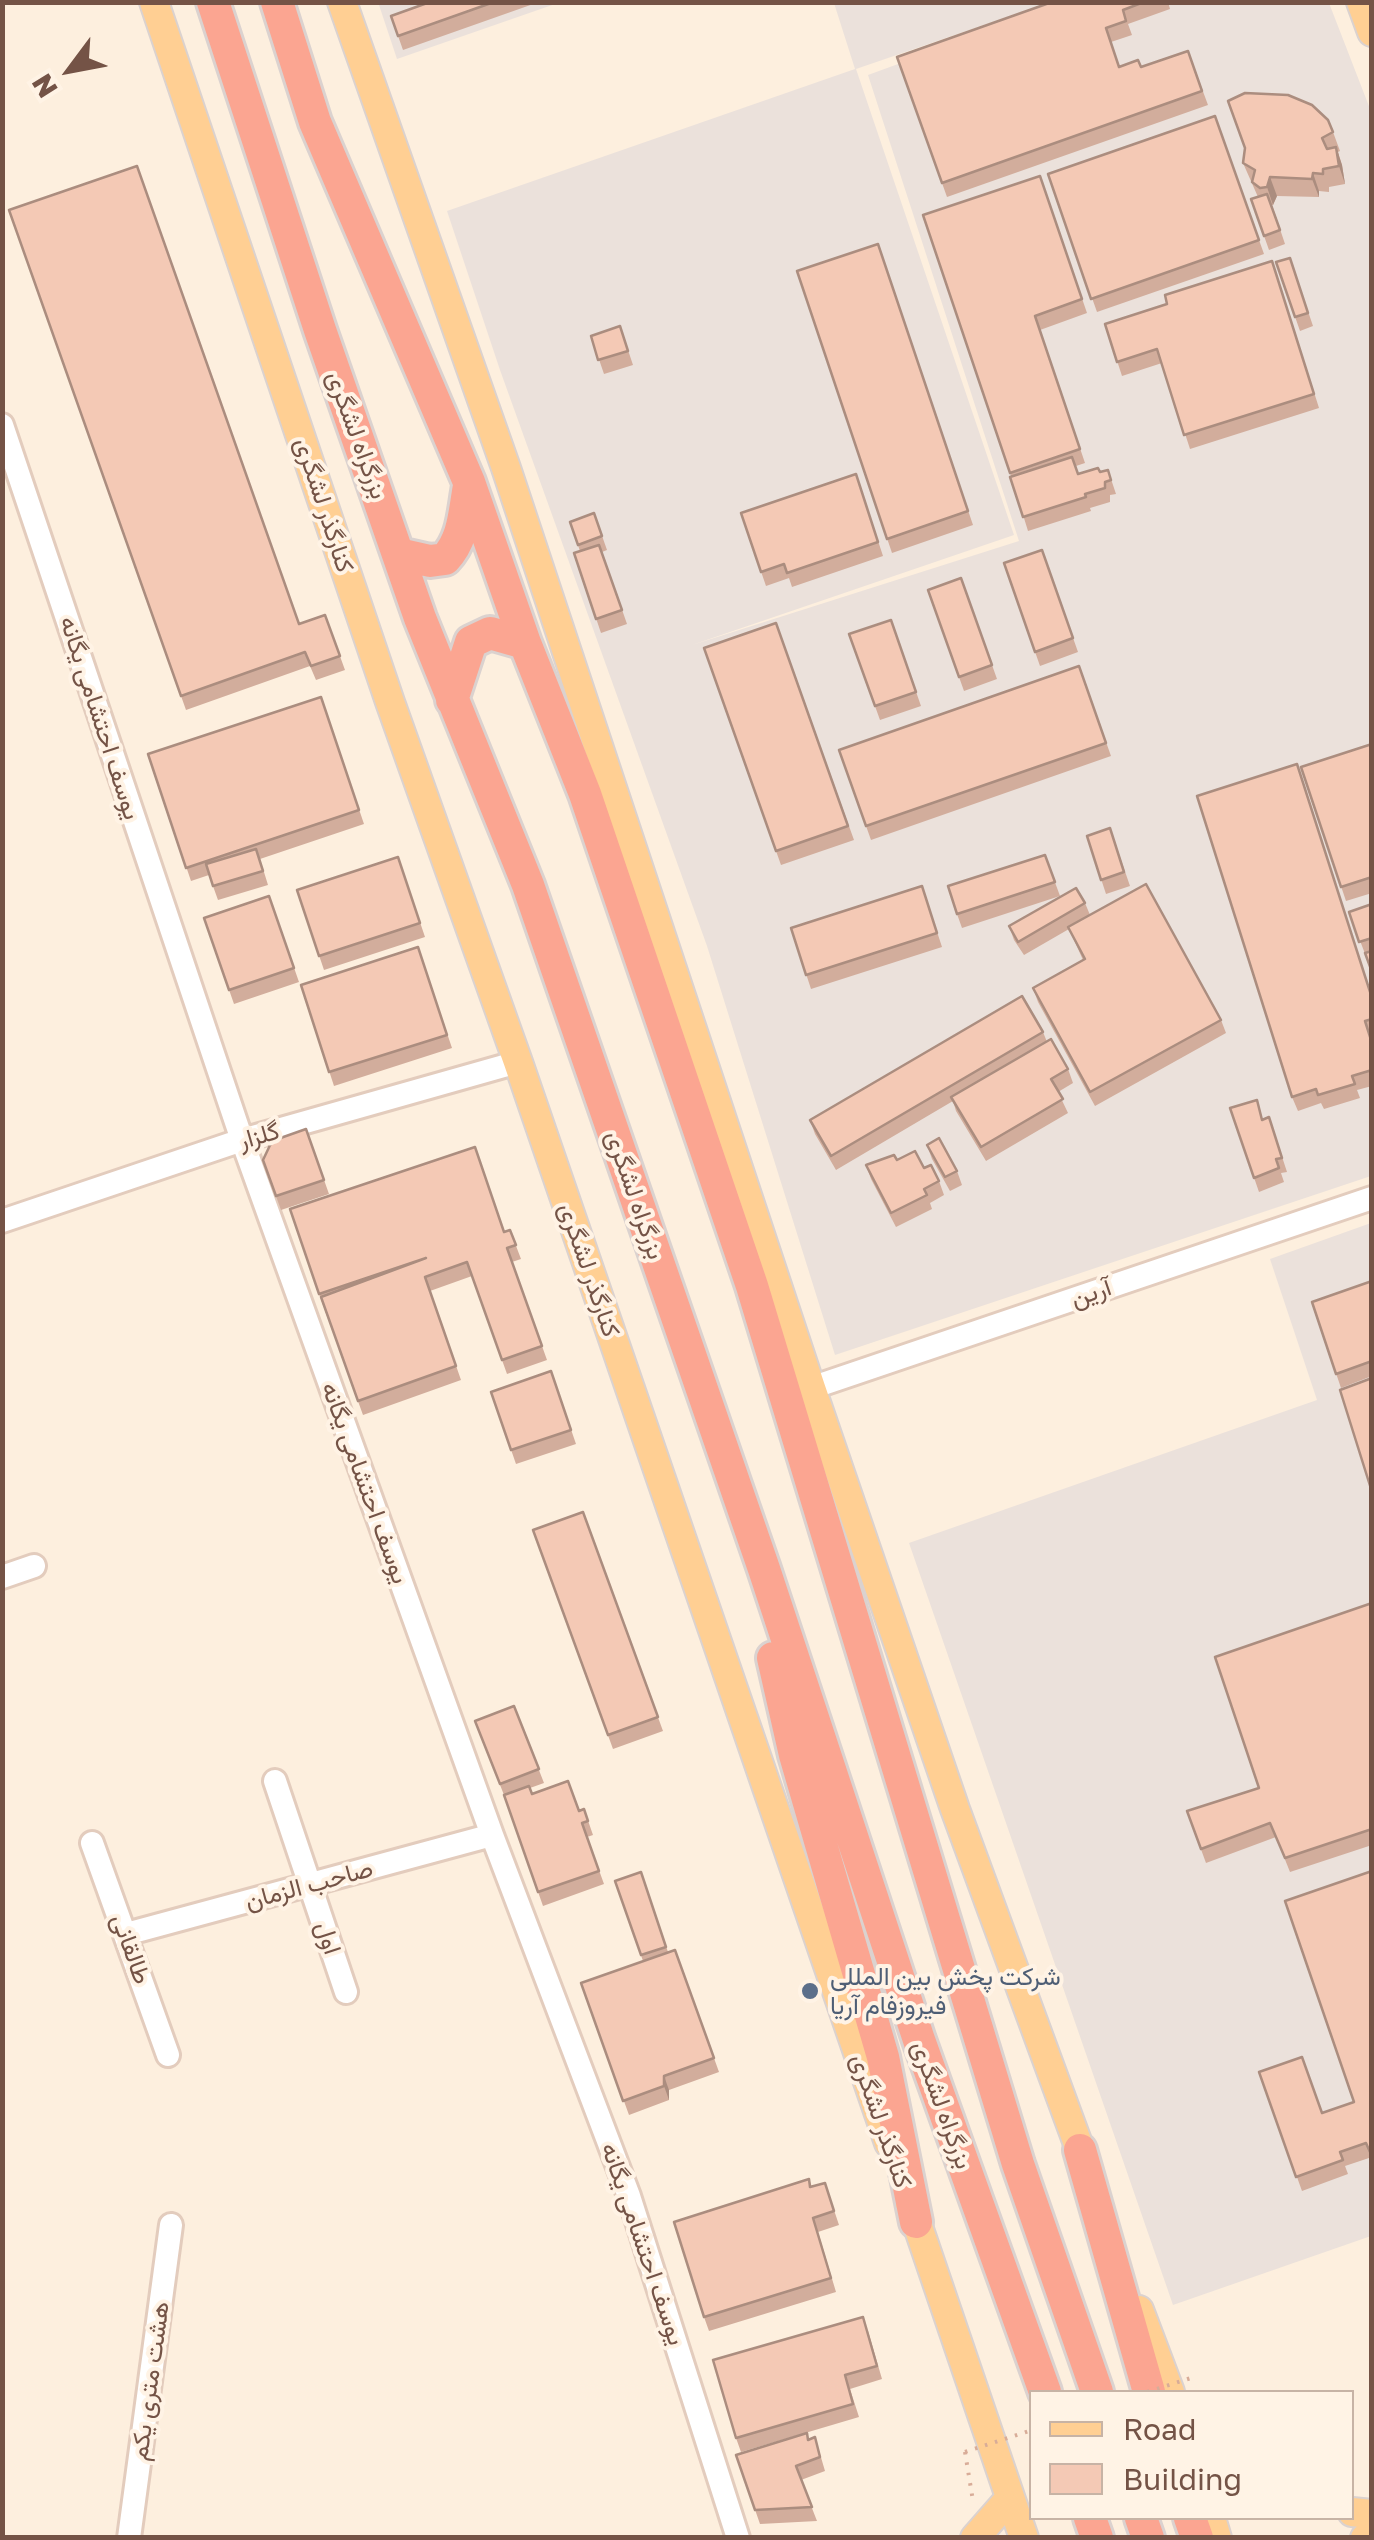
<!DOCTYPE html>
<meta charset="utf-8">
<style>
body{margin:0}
#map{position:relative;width:1374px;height:2540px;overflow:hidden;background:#fdefde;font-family:"Golos Text",sans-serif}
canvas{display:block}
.frame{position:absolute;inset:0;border:5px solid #745346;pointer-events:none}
.legend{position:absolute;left:1029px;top:2390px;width:325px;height:130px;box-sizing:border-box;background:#fff3e5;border:2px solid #c7b3a5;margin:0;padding:12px 18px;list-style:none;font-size:30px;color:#745346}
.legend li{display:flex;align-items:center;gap:20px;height:50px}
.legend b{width:50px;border:2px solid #c7b3a5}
.north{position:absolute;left:20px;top:20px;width:100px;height:100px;-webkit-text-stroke:8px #fff3e5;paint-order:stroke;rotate:238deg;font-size:28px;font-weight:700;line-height:40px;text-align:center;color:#745346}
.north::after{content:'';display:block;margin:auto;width:35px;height:45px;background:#745346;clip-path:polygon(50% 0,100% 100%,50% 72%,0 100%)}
</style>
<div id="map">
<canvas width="1374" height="2540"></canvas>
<div class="frame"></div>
<ul class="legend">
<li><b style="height:12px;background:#ffcf93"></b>Road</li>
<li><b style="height:28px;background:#f4c9b5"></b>Building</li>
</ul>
<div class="north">N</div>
</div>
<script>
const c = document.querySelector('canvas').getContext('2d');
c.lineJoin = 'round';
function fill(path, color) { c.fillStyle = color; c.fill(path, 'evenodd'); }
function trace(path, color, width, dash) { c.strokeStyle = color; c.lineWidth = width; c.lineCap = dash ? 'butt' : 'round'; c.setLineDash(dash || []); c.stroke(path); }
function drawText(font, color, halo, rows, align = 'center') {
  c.font = font + ' "Golos Text",Vazirmatn,sans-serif'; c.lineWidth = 8; c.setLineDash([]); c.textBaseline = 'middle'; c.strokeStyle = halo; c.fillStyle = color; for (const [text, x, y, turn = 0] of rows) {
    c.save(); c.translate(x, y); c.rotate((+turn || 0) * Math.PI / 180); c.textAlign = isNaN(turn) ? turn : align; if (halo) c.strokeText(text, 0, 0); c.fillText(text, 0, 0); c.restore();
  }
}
const industrial = new Path2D(`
 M378,2L558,3L397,59Z
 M834,3H1048L856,69L1014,535L692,645L1019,541L868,75L1065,3H1329L1372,114L1371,1176L835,1355L707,946L500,370L447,211L855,69Z
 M1371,1223V2236L1173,2305L909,1543L1317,1400L1270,1259Z`);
const path = new Path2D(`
 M965,2452L973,2501H975`);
const minor = new Path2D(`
 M2,425L242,1140L492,1835L629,2196L738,2538
 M2,1221L242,1140L518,1062
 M811,1388L1372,1198
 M2,1577L34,1566
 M275,1781L346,1992
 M92,1843L168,2055
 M126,1934L492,1835
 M129,2538L171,2225`);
const major = new Path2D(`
 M154,2L390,702L518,1062L889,2143
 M342,2L506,468L811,1388L955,1809L1088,2171
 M1361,2L1372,32
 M910,2203L1024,2538
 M1139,2310L1170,2392
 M1352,2512L1372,2514
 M1211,2518L1217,2538
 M975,2538L1010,2498
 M1365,2538L1372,2535`);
const highway = new Path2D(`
 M213,2L320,330L420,618L528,885L764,1569L919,2040L1045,2392
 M277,2L315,122L469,482L525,643L585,794L752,1286L1018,2164L1097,2392
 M399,554L430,561L445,559C464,539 464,513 469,486
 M452,700L471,642L490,633L525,643
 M773,1658L795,1755L883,2057L916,2222
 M1080,2150L1149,2392
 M1090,2518L1097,2538
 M1141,2518L1148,2538
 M1190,2518L1197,2538`);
const pathBridge = new Path2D(`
 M1147,2392L1191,2378
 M965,2452L1032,2430`);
const wall = new Path2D(`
 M430,2H539L403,50L391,16Z
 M1052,2H1168L1170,9L1128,24L1132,35L1111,42L1119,67H1141L1188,51L1208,105L947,197L897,57Z
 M1215,116L1264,254L1097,312L1048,174Z
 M1333,132L1340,151L1338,152L1342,165L1345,184L1329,187V192L1319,191V197L1277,196L1273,205H1272L1285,244L1269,250L1251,199L1258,197L1243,163Z
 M1040,176L1087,313L1040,330L1085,463L1076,466L1078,474L1100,472L1108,470L1116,494L1110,495V502L1090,508L1091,511L1028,531L1011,476L923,215Z
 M9,210L300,623L325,615L345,670L316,680L310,666L186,710Z
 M878,244L973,525L892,553L797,271Z
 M1290,258L1313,326L1300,331L1276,262Z
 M1277,275L1319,408L1190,449L1162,363L1122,376L1105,324Z
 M620,326L633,365L604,374L591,336Z
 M856,474L883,556L792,587L789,578L766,586L741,513Z
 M594,513L607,550L602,552L627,624L601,633L574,553L580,551L570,522Z
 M1042,550L1078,652L1040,666L1004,563Z
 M961,578L997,679L964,691L928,590Z
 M891,620L921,706L880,720L849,634Z
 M776,623L854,840L781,865L704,648Z
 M1079,666L1111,756L871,840L839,750Z
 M321,697L364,824L260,859L268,885L218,900L209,875L191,881L148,754Z
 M1372,744V893L1346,901L1301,767Z
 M1110,828L1130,886L1106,894L1087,836Z
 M1045,855L1060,896L962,928L957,914Z
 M398,857L425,937L324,970L297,890Z
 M922,886L942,947L811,989L791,928Z
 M269,896L299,982L234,1004L204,918Z
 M1085,903L1090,915L1221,1020L1226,1033L1095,1106L1038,1002L1033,988L1083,960L1069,929L1024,955L1014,940L1009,926Z
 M1372,904V972L1349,912Z
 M418,947L452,1048L334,1086L301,985Z
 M1372,996V1034L1370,1035L1372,1040V1086L1357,1090L1360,1098L1324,1109L1321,1103L1298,1111L1292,1097Z
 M1043,1032L1047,1042L1068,1069L1073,1083L1058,1092L1068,1113L986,1161L956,1111L953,1101L836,1170L815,1134L810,1120Z
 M1230,1108L1263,1119L1269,1117L1287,1172L1281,1173L1284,1182L1259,1192Z
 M306,1129L329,1194L281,1210L263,1160Z
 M927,1145L957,1171L962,1185L950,1191L932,1159Z
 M897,1160L924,1168L939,1181L944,1195L930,1203L932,1209L896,1227L871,1179L866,1165Z
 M510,1230L521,1259L512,1262L547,1360L507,1374L472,1276L430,1291L461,1380L363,1415L319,1294Z
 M1372,1281V1376L1341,1388L1312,1302Z
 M551,1371L576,1444L516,1464L491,1392Z
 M583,1512L663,1731L613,1749L533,1530Z
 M1372,1603V1845L1290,1872L1276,1837L1206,1863L1187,1811L1259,1788Z
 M514,1706L544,1783L530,1788L532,1794L579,1811L584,1809L593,1835L587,1837L604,1884L543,1906L504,1795L475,1721Z
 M1372,1871V2157L1345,2166L1348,2174L1302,2191L1259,2072L1322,2113L1354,2102Z
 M641,1872L668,1952L675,1950L719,2072L669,2090V2100L629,2115L581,1983L643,1961L615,1881Z
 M809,2179L812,2187L825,2183L839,2225L818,2232L836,2292L709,2331L704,2317Z
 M868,2331L882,2379L850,2389L859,2417L741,2452L736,2438Z
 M807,2433L809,2439L815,2437L825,2471L801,2480L817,2521L760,2524L736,2455Z`);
const shadedWall = new Path2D(`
 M1336,147L1342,165L1345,184L1339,166Z
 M1313,173L1319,191V197L1312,179Z
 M1270,177L1277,196L1273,205L1267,187Z
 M664,2076L669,2090V2100L664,2086Z`);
const building = new Path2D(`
 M430,2H494L398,36L391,16Z
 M1052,2H1144L1123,10L1126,21L1106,28L1119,67L1138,60L1141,67L1188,51L1202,91L942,183L897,57Z
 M1245,93L1288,95L1312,105L1328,120L1333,132L1322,138L1327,149L1336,147L1339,166L1323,169V174L1313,173L1312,179L1270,177L1267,187L1260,188L1252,182L1255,170L1243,163L1245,148L1228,101Z
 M1215,116L1259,240L1091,299L1048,174Z
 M137,166L299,624L325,615L340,656L311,666L305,652L181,696L9,210Z
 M1040,176L1082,299L1035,316L1080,449L1010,473L923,215Z
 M1267,194L1280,230L1264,236L1251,199Z
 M878,244L968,511L887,539L797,271Z
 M1290,258L1308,313L1295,317L1276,262Z
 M1272,261L1314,394L1184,435L1157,349L1117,362L1105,324L1167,304L1165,295Z
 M620,326L628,351L598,360L591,336Z
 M1072,457L1078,474L1098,468L1100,472L1108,470L1111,480L1105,482V488L1085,494L1086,497L1023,517L1010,477Z
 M856,474L878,542L787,573L784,564L761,572L741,513Z
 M594,513L602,536L578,545L570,522Z
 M599,545L622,610L596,619L574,553Z
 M1042,550L1073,638L1035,652L1004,563Z
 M961,578L992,665L959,677L928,590Z
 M891,620L916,692L875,706L849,634Z
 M776,623L848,826L776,851L704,648Z
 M1079,666L1106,743L866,826L839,750Z
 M321,697L359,810L186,868L148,754Z
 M1372,744V877L1341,887L1301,767Z
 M1297,764L1372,998V1019L1365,1021L1372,1043V1070L1352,1076L1355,1084L1318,1095L1316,1089L1292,1097L1197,796Z
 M1110,828L1124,872L1101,880L1087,836Z
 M256,849L263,871L213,886L206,864Z
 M1045,855L1055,882L957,914L948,886Z
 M398,857L420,923L319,956L297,890Z
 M1146,884L1221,1020L1090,1092L1033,988L1085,959L1068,927Z
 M922,886L937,933L806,975L791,928Z
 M1076,888L1085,903L1018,942L1009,926Z
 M269,896L294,968L229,990L204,918Z
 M1372,904V938L1359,942L1349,912Z
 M418,947L447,1035L329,1072L301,985Z
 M1372,951V972L1365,953Z
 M1022,996L1043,1032L831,1156L810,1120Z
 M1051,1039L1068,1069L1051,1079L1063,1099L981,1147L951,1097Z
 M1257,1100L1262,1120L1269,1117L1282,1158L1276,1159L1279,1168L1254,1178L1230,1108Z
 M306,1129L324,1180L276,1196L263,1160L272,1141Z
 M939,1138L957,1171L945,1177L927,1145Z
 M475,1147L504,1232L510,1230L516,1245L507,1248L542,1346L502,1360L467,1262L425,1277L456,1366L358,1401L321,1297L426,1258L319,1294L290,1209Z
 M915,1151L924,1168L931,1165L939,1181L924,1189L927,1195L891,1213L866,1165L894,1155L897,1160Z
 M1372,1281V1361L1336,1374L1312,1302Z
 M551,1371L571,1430L511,1450L491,1392Z
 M1372,1378V1492L1340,1390Z
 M583,1512L658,1717L608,1735L533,1530Z
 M1372,1603V1829L1285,1858L1270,1823L1201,1849L1187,1811L1259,1788L1215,1657Z
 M514,1706L539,1769L500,1784L475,1721Z
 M568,1781L579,1811L584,1809L588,1821L582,1823L599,1871L538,1892L504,1795L529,1786L532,1794Z
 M1372,1871V2151L1370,2152L1366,2143L1340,2152L1343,2160L1296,2177L1259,2072L1302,2057L1322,2113L1354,2102L1285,1901Z
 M641,1872L666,1947L641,1955L615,1881Z
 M675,1950L714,2058L664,2076V2086L623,2101L581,1983Z
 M809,2179L810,2187L825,2183L834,2211L813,2218L831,2278L704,2317L674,2222Z
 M863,2317L877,2366L845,2375L853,2404L736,2438L713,2360Z
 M807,2433L808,2440L815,2437L820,2457L796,2466L812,2507L755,2510L736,2455Z`);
const markers = [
 [810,1991,10,"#5c6f8a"]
];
const streetNames = [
 ["بزرگراه لشگری",357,435,70],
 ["کنارگذر لشگری",324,505,72],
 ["یوسف احتشامی یگانه",100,718,72],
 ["گلزار",259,1136,-16],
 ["بزرگراه لشگری",635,1195,71],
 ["کنارگذر لشگری",589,1270,71],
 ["آرین",1091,1293,-19],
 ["یوسف احتشامی یگانه",365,1483,70],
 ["صاحب الزمان",309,1885,-15],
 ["اول",328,1938,72],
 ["طالقانی",131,1949,70],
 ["بزرگراه لشگری",942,2105,70],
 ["کنارگذر لشگری",881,2121,71],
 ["یوسف احتشامی یگانه",643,2244,71],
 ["هشت متری یکم",150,2381,-82]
];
const serviceNames = [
 ["شرکت پخش بین المللی",830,1977],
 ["فیروزفام آریا",830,2006]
];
fill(industrial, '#ebe1db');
trace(minor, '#e3ccbd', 28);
trace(major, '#dbd2cf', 32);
trace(highway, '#dbd2cf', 38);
trace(path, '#d8ac98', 4, [2.5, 8]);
trace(minor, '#fff', 22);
trace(major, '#ffcf93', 28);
trace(highway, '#fba591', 32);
trace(pathBridge, '#d8ac98', 4, [2.5, 8]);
fill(wall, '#d2ad9c');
fill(shadedWall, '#ab8d7f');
fill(building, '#f4c9b5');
trace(building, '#ab8d7f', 2.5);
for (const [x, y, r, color] of markers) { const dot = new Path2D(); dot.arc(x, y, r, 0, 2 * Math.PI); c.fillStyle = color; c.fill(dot); trace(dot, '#fff3e5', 4); }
drawText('25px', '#745346', '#fff3e5', streetNames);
drawText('25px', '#4e5e75', '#fff3e5', serviceNames, 'left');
</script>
